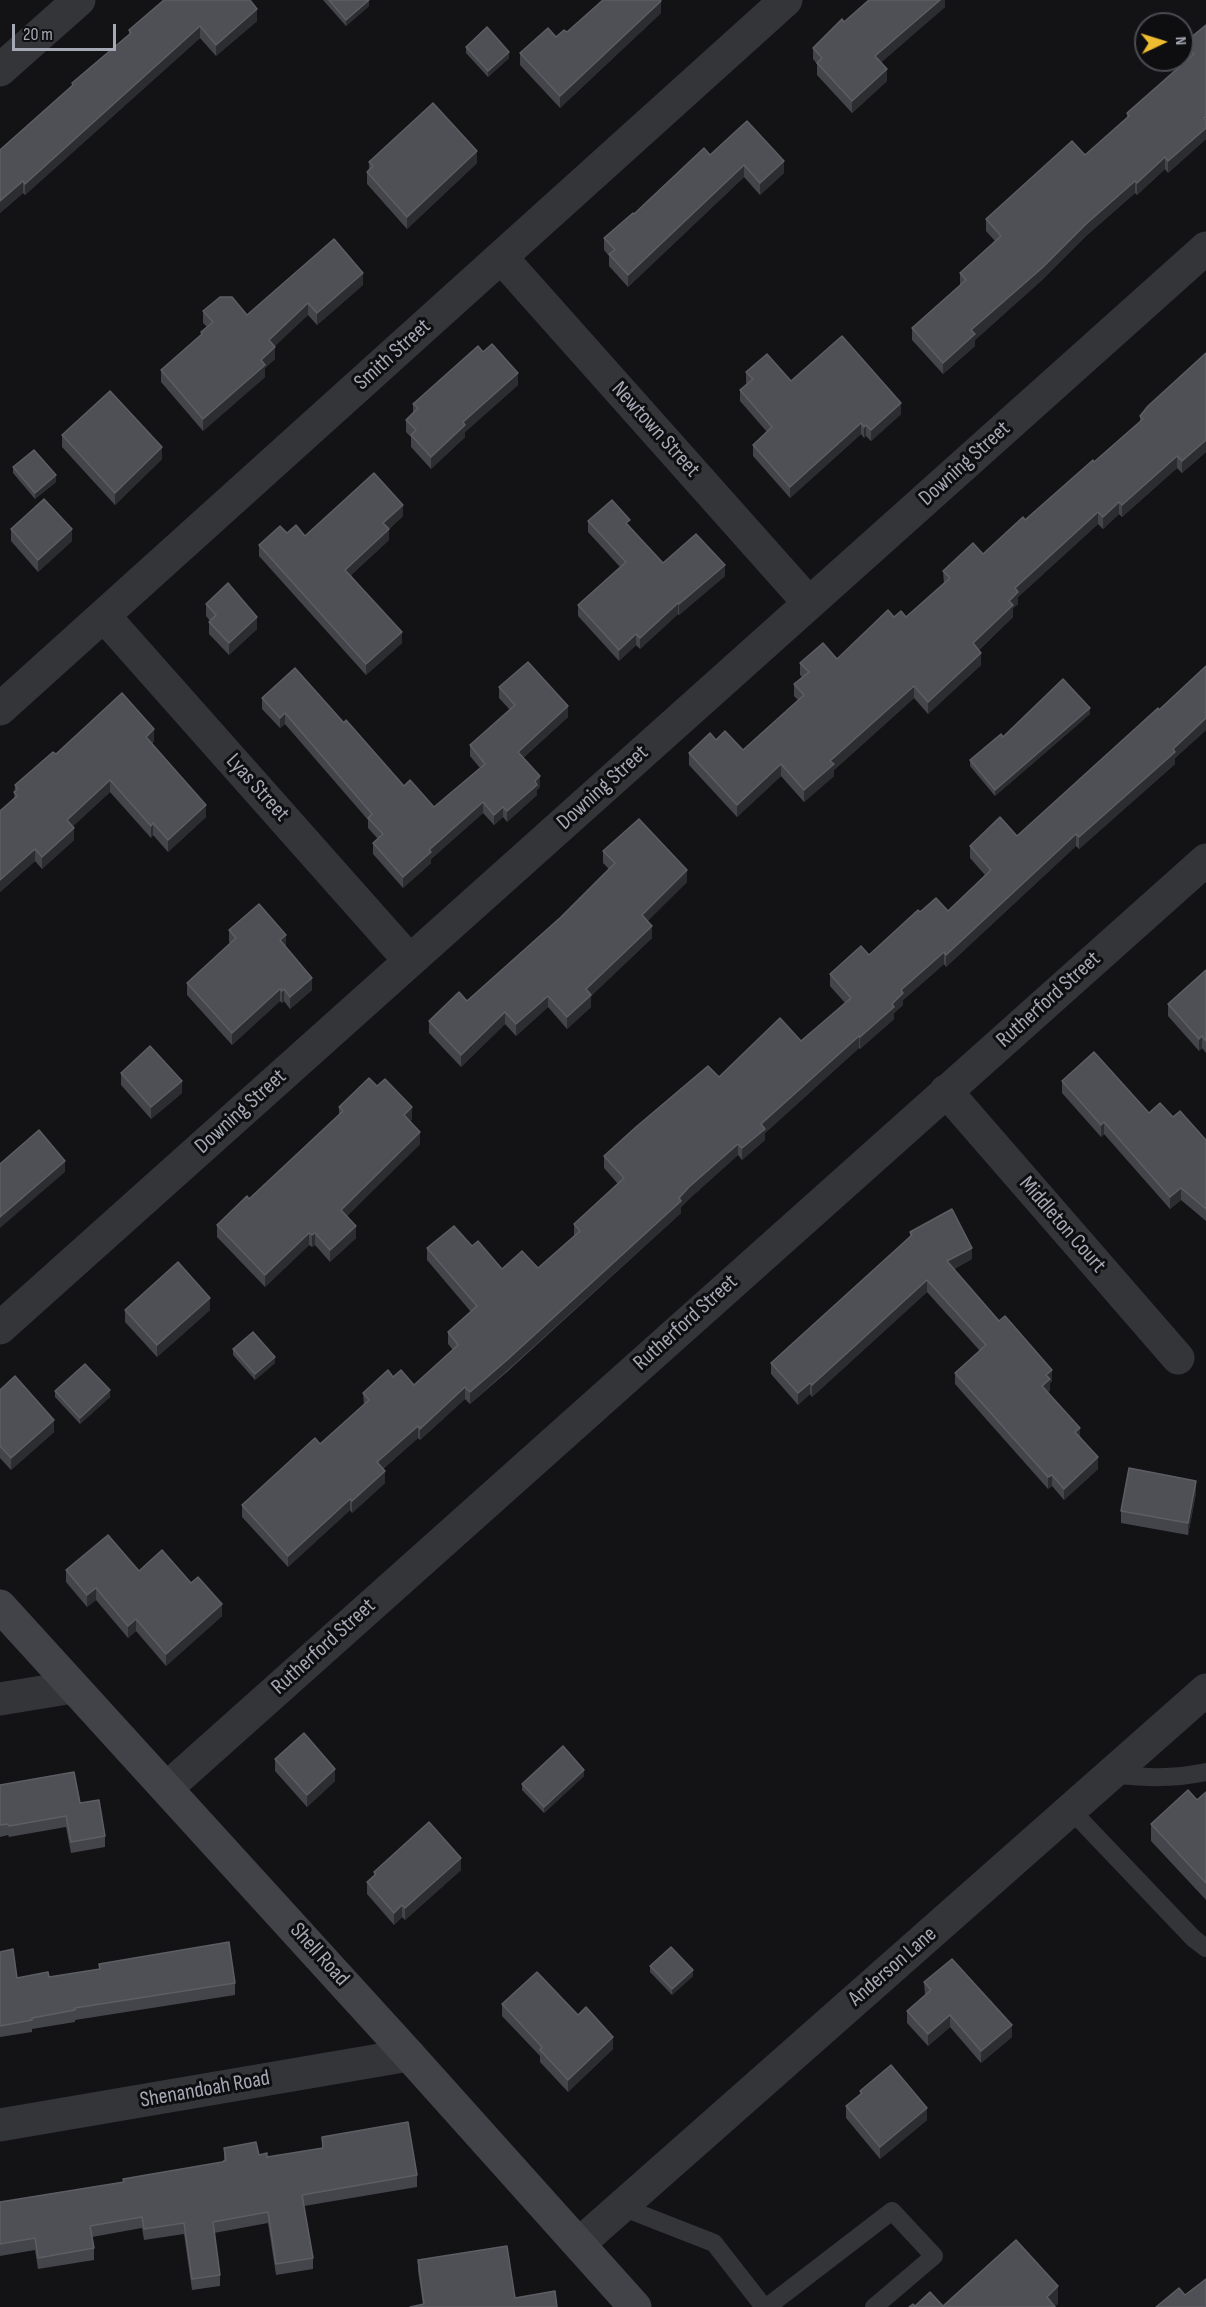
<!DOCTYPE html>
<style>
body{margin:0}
#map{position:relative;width:1206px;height:2307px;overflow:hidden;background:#131315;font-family:"Sofia Sans Condensed",sans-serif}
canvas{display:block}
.north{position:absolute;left:1134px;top:12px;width:60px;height:60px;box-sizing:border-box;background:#0e0e10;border:2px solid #4a4c52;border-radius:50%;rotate:86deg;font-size:16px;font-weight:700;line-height:24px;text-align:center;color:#a5a9b5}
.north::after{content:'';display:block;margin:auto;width:21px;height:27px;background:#efbb30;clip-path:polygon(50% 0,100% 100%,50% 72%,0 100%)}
.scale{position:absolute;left:12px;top:24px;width:104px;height:27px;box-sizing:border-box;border:3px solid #a5a9b5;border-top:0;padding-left:8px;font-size:18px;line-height:21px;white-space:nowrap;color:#a5a9b5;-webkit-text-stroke:4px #0e0e10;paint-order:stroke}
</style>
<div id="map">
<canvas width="1206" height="2307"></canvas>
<div class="north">N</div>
<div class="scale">20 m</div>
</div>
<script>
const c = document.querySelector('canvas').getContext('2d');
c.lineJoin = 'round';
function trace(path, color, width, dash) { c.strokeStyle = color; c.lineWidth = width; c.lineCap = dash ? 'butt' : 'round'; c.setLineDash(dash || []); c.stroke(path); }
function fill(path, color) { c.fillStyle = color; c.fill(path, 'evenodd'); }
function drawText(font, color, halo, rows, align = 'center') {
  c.font = font + ' "Sofia Sans Condensed",sans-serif'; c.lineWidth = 6; c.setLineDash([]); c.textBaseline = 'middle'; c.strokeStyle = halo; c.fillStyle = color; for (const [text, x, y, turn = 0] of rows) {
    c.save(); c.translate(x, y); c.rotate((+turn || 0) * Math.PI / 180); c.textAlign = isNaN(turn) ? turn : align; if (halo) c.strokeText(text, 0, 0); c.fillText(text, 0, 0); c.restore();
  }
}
const lane = new Path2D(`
 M1111,1774C1148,1778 1170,1779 1206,1772
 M1071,1810L1193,1938L1206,1948
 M622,2207L714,2243L764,2307
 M767,2307L892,2211L934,2256L874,2307`);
const street = new Path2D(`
 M0,70L79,0
 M501,257L809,603
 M104,616L410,961
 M0,709L786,0
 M946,1091L1178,1358
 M0,1328L1206,248
 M0,1699L73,1687
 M167,1788L1206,860
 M0,2125L409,2055
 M579,2244L1206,1690`);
const secondary = new Path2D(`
 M0,1606L409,2055L635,2307`);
const wall = new Path2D(`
 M323,0H369V6L346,26Z
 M945,0V7L881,62L887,81L852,113L817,75V64L813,59V48L844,22Z
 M661,13L560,108L520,65V53L567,32Z
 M257,21L216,56L200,38L25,195L23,193L0,213V150L72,86V83L129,34V30Z
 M1206,25V139L1168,173L1165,169L1137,195L1135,193L1086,236L1042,280L975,340V346L943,374L912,340V328L960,285V273L995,241L986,231V219L1085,155L1127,118V113L1188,60L1184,55V43Z
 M466,47L509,58L488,77L466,53Z
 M710,155L784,173L760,195L744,177L628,287L609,266V256L604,250V238Z
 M369,162L477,163L407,229L367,184V172L369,169Z
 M363,285L317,325L308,315L274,346L275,359L265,368V377L203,431L161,382V370L201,336V332L207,327L203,323V311L247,315Z
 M1206,353V452L1182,473L1177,468L1122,517L1119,514L1103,529L1098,524L1018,597V604L1013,608V617L979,650L981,665L928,714L914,698L834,770V776L804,802L781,776L737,817L689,765V753L716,740L743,750L798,700L794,696V684L802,677L800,675V663L837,659L894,617H906L944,584L943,571L983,554L1025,520L1094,462L1140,422V416Z
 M746,372L791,381L901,414L871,441L866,436L864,438L861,434L790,498L753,456V445L767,432L740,401V390L747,384L746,383Z
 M518,385L465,432V437L431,469L411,447V437L406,432V420L413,413V404Z
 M62,435L162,459L115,505L62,447Z
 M13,467L56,482L35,499L13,473Z
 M403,516L389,529V540L351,575L402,643L366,675L259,556V545L287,533L305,536Z
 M588,521L630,527L663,563L725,576L679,615L678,614L640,649L636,645L619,661L578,616V605L620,567L588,532Z
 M11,529L72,541L38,572L11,541Z
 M206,604L257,629L229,655L209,634V622L210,621L206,616Z
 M1206,666V730L1175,758V764L1079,849L1076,846L946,967L944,964L903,1000V1005L894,1013V1019L860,1049L859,1048L765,1133V1140L742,1160L738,1155L689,1199L681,1207V1213L507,1372L470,1404L465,1399L420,1440L418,1438L383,1469L385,1483L352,1513L350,1510L288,1567L242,1517V1505L320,1444L364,1405L363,1393L393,1377L414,1385L453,1350L448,1344V1332L471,1312L427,1260V1248L472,1246L502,1269L538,1268L574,1236V1224L618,1184L604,1168V1156L719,1077L801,1041L845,1003L830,986V974L869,955L920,912L948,911L985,875L970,858V846L1017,836L1159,710Z
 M499,687L568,717L523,758L540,787L537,790V795L507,822L503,817L494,825L483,813L431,859V863L403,888L373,854V843L378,839L368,828V820L285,724L280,728L262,709V698L344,723L404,786L434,807L480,768L470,756V745L510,710L499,698Z
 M1090,714L995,796L970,766V760L1003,737Z
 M154,741L152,744L206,817L168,852L153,835L151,838L110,792L73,826L74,840L42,869L35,861L0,892V811L14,799L15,785L56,754Z
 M603,851L687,882L647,921L652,938L591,996V1007L567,1029L548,1007L516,1036L505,1024L461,1067L429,1033V1021L467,1001L561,917L609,869L603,863Z
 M229,930L286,947L312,990L290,1009L284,1001L282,1003L280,1001L232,1045L187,995V983L230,943L229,942Z
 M1206,970V1053L1202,1048L1199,1051L1168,1016V1004Z
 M121,1073L182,1093L151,1119L121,1085Z
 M1062,1081L1149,1113L1173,1117L1206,1140V1221L1181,1200L1170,1209L1104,1134L1101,1137L1062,1093Z
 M377,1086L412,1119L410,1121L420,1144L347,1216L356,1238L330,1262L315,1245L312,1247L309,1245L265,1287L217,1237V1225L249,1199L339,1115V1107Z
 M910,1232L972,1259L954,1269L1052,1381L1050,1383V1390L1048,1392L1080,1436L1098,1469L1064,1500L1052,1486L1048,1489L955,1384V1373L980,1351L927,1292L812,1397L810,1394L798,1405L771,1374V1363L910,1237Z
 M125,1310H210L157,1357L125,1322Z
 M233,1349L275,1363L255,1380L233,1355Z
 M0,1390L54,1432L11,1470L0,1458Z
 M55,1391L110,1397L80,1424L55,1397Z
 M1196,1493L1188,1535L1121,1523V1511Z
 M66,1570L139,1571L191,1583L222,1616L166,1666L136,1631L128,1638L96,1600L87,1607L66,1582Z
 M275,1759L335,1781L307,1807L275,1771Z
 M584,1776L544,1813L522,1790V1784Z
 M0,1785L80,1803L105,1836V1847L71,1853L66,1827L9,1837L8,1835L0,1837Z
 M1206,1792V1900L1151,1841V1824L1197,1800Z
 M461,1870L405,1920L402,1917L394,1925L367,1894V1882L374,1876V1872Z
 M0,1952L17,1978L49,1977L99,1969V1964L235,1983V1995L75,2020V2022L32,2029V2032L0,2037Z
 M650,1966L693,1976L672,1995L650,1972Z
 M924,1982L1012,2037L981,2063L950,2027L928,2046L907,2023V2011L925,1995Z
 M502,2004L578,2015L613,2049L568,2092L540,2062V2056L502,2016Z
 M860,2091L927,2120L880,2159L846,2118V2106L860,2095Z
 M322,2137L417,2175V2187L304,2206L313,2258V2269L276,2275L268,2223L214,2233L220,2275V2286L192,2290L184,2234L144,2240L142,2228L92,2237L94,2248V2260L38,2269L35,2250L0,2256V2202L123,2182V2179L222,2162L224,2161V2148L267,2157L322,2148Z
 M418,2260L515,2298L423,2305L418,2271Z`);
const shadedWall = new Path2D(`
 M369,0V6L346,26V20Z
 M940,0H945V7L875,68V56Z
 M661,1V13L560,108V96Z
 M257,9V21L216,56V45Z
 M200,26V38L25,195V184Z
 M509,52V58L488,77V71Z
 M887,69V81L852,113V101Z
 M1206,117V139L1168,173V161Z
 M477,151V163L407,229V217Z
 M1165,157V169L1137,195V183Z
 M784,161V173L760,195V183Z
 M744,165V177L628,287V275Z
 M23,181V193L0,213V201Z
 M1135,181V193L1086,236L1042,280L975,340V346L943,374V363L971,330L1086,224Z
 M363,273V285L317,325V313Z
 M308,303V315L269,352V340Z
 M275,347V359L265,368V377L203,431V419L261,360Z
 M518,373V385L465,432V437L431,469V457L463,422Z
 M901,403V414L871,441V430Z
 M861,423V434L790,498V487Z
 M866,425V436L864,438V427Z
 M1206,440V452L1182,473V461Z
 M162,447V459L115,505V493Z
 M1177,456V468L1122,517V505Z
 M56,475V482L35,499V493Z
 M1119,502V514L1103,529V517Z
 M403,505V516L383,534V523Z
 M1098,512V524L1018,597V604L1013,608V617L973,655V643L1009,601L1015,588Z
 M72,529V541L38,572V560Z
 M389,529V540L345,580V570Z
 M725,565V576L679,615V604Z
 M678,603V614L640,649V638Z
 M257,617V629L229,655V643Z
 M402,632V643L366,675V664Z
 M636,634V645L619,661V650Z
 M981,653V665L928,714V702Z
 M914,686V698L834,770V776L804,802V790L830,761Z
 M568,706V717L518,762V752Z
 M1090,708V714L995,796V790Z
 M285,713V724L280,728V718Z
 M1206,718V730L1175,758V764L1079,849V837Z
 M154,729V741L146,749V737Z
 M781,764V776L737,817V805Z
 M540,776V787L537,790V795L507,822V811Z
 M110,780V792L67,832V820Z
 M483,802V813L431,859V863L403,888V877L429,850Z
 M206,805V817L168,852V840Z
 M503,807V817L494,825V815Z
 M153,823V835L151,838V826Z
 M74,828V840L42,869V857Z
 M1076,834V846L946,967V955Z
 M35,849V861L0,892V880Z
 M687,870V882L642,927V915Z
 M652,926V938L591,996V1007L567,1029V1017L586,989Z
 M286,935V947L280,940Z
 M944,952V964L903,1000V1005L894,1013V1019L860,1049V1037L892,1004L901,990Z
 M312,978V990L290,1009V997Z
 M280,989V1001L232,1045V1033Z
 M284,989V1001L282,1003V991Z
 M548,996V1007L516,1036V1024Z
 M505,1012V1024L461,1067V1055Z
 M859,1036V1048L765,1133V1140L742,1160V1148L761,1124Z
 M1202,1036V1048L1199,1051V1039Z
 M182,1081V1093L151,1119V1107Z
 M412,1107V1119L404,1127V1115Z
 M1104,1122V1134L1101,1137V1125Z
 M420,1132V1144L341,1222V1210Z
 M738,1144V1155L689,1199L681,1207V1213L470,1404V1392L679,1198L689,1187Z
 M65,1161V1172L0,1228V1217Z
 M1181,1188V1200L1170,1209V1197Z
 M356,1226V1238L330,1262V1250Z
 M309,1233V1245L265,1287V1275Z
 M315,1233V1245L312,1247V1235Z
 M972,1248V1259L947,1272V1261Z
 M927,1280V1292L812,1397V1385Z
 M210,1298V1310L157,1357V1345Z
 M275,1357V1363L255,1380V1374Z
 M1052,1370V1381L1050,1383V1390L1042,1397V1386L1046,1375Z
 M810,1383V1394L798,1405V1393Z
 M465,1387V1399L420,1440V1429Z
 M110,1390V1397L80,1424V1418Z
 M54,1420V1432L11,1470V1458Z
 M418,1426V1438L377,1474V1462Z
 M1080,1428V1439L1075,1432Z
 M1098,1457V1469L1064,1500V1489Z
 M385,1471V1483L352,1513V1501Z
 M1052,1475V1486L1048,1489V1477Z
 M1196,1481V1493L1188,1535V1523Z
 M350,1499V1510L288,1567V1556Z
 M96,1588V1600L87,1607V1595Z
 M222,1604V1616L166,1666V1654Z
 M136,1619V1631L128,1638V1626Z
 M335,1769V1781L307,1807V1795Z
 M584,1770V1776L544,1813V1807Z
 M461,1858V1870L405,1920V1908Z
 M402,1905V1917L394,1925V1913Z
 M693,1970V1976L672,1995V1989Z
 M950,2015V2027L928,2046V2034Z
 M1012,2025V2037L981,2063V2051Z
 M613,2037V2049L568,2092V2080Z
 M927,2108V2120L880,2159V2147Z
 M1058,2286V2304L1055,2307L1047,2297Z`);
const building = new Path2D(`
 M164,0H250L257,9L216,45L200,26L25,184L23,181L0,201V150L73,85L72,83L131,33L129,30Z
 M329,0H369L346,20Z
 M603,0H660L661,1L560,96L520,53L548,28L556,37L564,30L567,32Z
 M869,0H940L875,56L887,69L852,101L817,63L822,58L813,48L842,19L844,22Z
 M1206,25V117L1204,118L1206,120V128L1168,161L1165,157L1137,183L1135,181L1086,224L1042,268L971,330L975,334L943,363L912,328L966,280L960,273L1001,236L986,219L1072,141L1085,155L1129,116L1127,113L1194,54L1184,43Z
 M487,27L509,52L488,71L466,47Z
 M433,103L477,151L407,217L367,172L373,166L369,162Z
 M747,121L784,161L760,183L744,165L628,275L609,254L615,250L604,238L633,213L634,214L704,148L710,155Z
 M334,239L363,273L317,313L308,303L269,340L275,347L261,360L265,365L203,419L161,370L202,334L201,332L213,322L203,311L220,297H232L247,315Z
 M842,336L901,403L871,430L866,425L864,427L861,423L790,487L753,445L772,427L740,390L753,379L746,372L767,354L791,381Z
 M492,344L518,373L463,422L465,425L431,457L411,435L416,430L406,420L418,408L413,404L478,346L483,352Z
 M1206,353V440L1182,461L1177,456L1122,505L1119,502L1103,517L1098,512L1015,588L1018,592L1009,601L1013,605L973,643L981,653L928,702L914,686L830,761L834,764L804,790L781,764L737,805L689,753L710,733L716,740L725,731L743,750L804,695L794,684L809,672L800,663L823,643L837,659L888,610L894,617L901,611L906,617L950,578L943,571L973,543L983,554L1023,517L1025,520L1093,460L1094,462L1143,419L1140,416L1148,406Z
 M110,391L162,447L115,493L62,435Z
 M34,450L56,475L35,493L13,467Z
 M374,473L403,505L383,523L389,529L345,570L402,632L366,664L259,545L280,526L287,533L296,525L305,536Z
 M44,499L72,529L38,560L11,529Z
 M612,500L630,520L626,523L663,563L696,534L725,565L679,604L678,603L640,638L636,634L619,650L578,605L626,562L588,521Z
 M228,583L257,617L229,643L209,622L216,615L206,604Z
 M528,662L568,706L518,752L540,776L535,781L537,785L507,811L503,807L494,815L483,802L429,850L431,852L403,877L373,843L383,834L368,818L372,814L285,713L280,718L262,698L295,668L344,723L346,720L404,786L410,780L434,807L485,764L470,745L515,705L499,687Z
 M1206,666V718L1173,749L1175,752L1079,837L1076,834L946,955L944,952L901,990L903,993L892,1004L894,1007L860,1037L859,1036L761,1124L765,1129L742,1148L738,1144L689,1187L679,1198L681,1201L507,1360L470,1392L465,1387L420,1429L418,1426L377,1462L385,1471L352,1501L350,1499L288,1556L242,1505L315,1438L320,1444L369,1400L363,1393L388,1370L393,1377L401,1370L414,1385L458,1345L448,1332L477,1306L427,1248L454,1226L472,1246L478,1241L502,1269L522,1251L538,1268L580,1231L574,1224L624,1178L604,1156L636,1127L708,1066L719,1077L780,1018L801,1041L851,998L830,974L861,946L869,955L918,910L920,912L936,898L948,911L991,870L970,846L1000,817L1017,836L1158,708L1159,710Z
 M1063,679L1090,708L995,790L970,760L1001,734L1003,737Z
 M122,693L154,729L146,737L206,805L168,840L153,823L151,826L110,780L67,820L74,828L42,857L35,849L0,880V811L17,796L14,792L18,789L15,785L53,752L56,754Z
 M639,819L687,870L642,915L652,926L586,989L591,995L567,1017L548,996L516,1024L505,1012L461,1055L429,1021L459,992L467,1001L561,917L615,863L603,851Z
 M259,904L286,935L280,940L312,978L290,997L284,989L282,991L280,989L232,1033L187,983L236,938L229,930Z
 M1206,970V1041L1202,1036L1199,1039L1168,1004Z
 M150,1046L182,1081L151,1107L121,1073Z
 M1094,1052L1149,1113L1160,1103L1173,1117L1180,1111L1206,1140V1209L1181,1188L1170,1197L1104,1122L1101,1125L1062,1081Z
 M369,1078L377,1086L385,1079L412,1107L404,1115L420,1132L341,1210L356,1226L330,1250L315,1233L312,1235L309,1233L265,1275L217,1225L247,1196L249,1199L343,1111L339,1107Z
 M39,1130L65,1161L0,1217V1164Z
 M952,1209L972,1248L947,1261L999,1321L1005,1316L1052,1370L1046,1375L1050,1379L1042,1386L1080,1428L1075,1432L1098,1457L1064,1489L1052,1475L1048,1477L955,1373L986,1345L927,1280L812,1385L810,1383L798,1393L771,1363L912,1235L910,1232Z
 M178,1262L210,1298L157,1345L125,1310Z
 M253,1332L275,1357L255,1374L233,1349Z
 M85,1364L110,1390L80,1418L55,1391Z
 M15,1376L54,1420L11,1458L0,1446V1390Z
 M1129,1468L1196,1481L1188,1523L1121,1511Z
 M108,1535L139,1571L162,1550L191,1583L198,1577L222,1604L166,1654L136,1619L128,1626L96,1588L87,1595L66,1570Z
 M304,1733L335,1769L307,1795L275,1759Z
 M563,1746L584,1770L544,1807L522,1784Z
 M74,1772L80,1803L99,1800L105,1836L71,1842L66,1816L9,1826L8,1824L0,1825V1785Z
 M1188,1790L1197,1800L1206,1792V1883L1151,1824Z
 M429,1822L461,1858L405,1908L402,1905L394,1913L367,1882L376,1874L374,1872Z
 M229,1942L235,1983L75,2008V2010L32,2018V2020L0,2026V1952L13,1949L17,1978L48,1972L49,1977L100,1969L99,1964Z
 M671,1947L693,1970L672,1989L650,1966Z
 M952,1959L1012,2025L981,2051L950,2015L928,2034L907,2011L931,1990L924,1982Z
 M537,1972L578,2015L586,2007L613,2037L568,2080L540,2050L542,2047L502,2004Z
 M891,2065L927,2108L880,2147L846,2106L862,2093L860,2091Z
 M408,2122L417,2175L302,2195L313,2258L276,2264L268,2212L213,2222L220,2275L192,2279L184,2223L144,2229L142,2217L90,2226L94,2248L38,2258L35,2238L0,2244V2202L124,2182L123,2179L222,2162L226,2160L224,2148L256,2142L259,2155L267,2153V2157L323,2148L322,2137Z
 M1016,2240L1058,2286L1047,2297L1055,2307H909L913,2304L915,2306L930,2292L943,2306Z
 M507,2246L515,2298L555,2291L557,2307H410L424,2304L418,2260Z
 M1206,2279V2307H1156L1179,2288L1185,2295Z`);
const streetNames = [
 ["Smith Street",393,355,-42],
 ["Newtown Street",655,430,48],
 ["Downing Street",965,464,-42],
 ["Lyas Street",257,788,48],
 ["Downing Street",603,788,-42],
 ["Rutherford Street",1049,1000,-42],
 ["Downing Street",241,1112,-42],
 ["Middleton Court",1062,1225,49],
 ["Rutherford Street",686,1323,-42],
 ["Rutherford Street",324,1647,-42],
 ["Shell Road",319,1955,48],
 ["Anderson Lane",893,1967,-41],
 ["Shenandoah Road",205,2090,-10]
];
trace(lane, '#343539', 18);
trace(street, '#343539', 33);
trace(secondary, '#424349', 33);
fill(wall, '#44454a');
fill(shadedWall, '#2c2d30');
fill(building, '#4f5056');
trace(building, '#5c5e64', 1.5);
drawText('22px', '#a5a9b5', '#0e0e10', streetNames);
</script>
